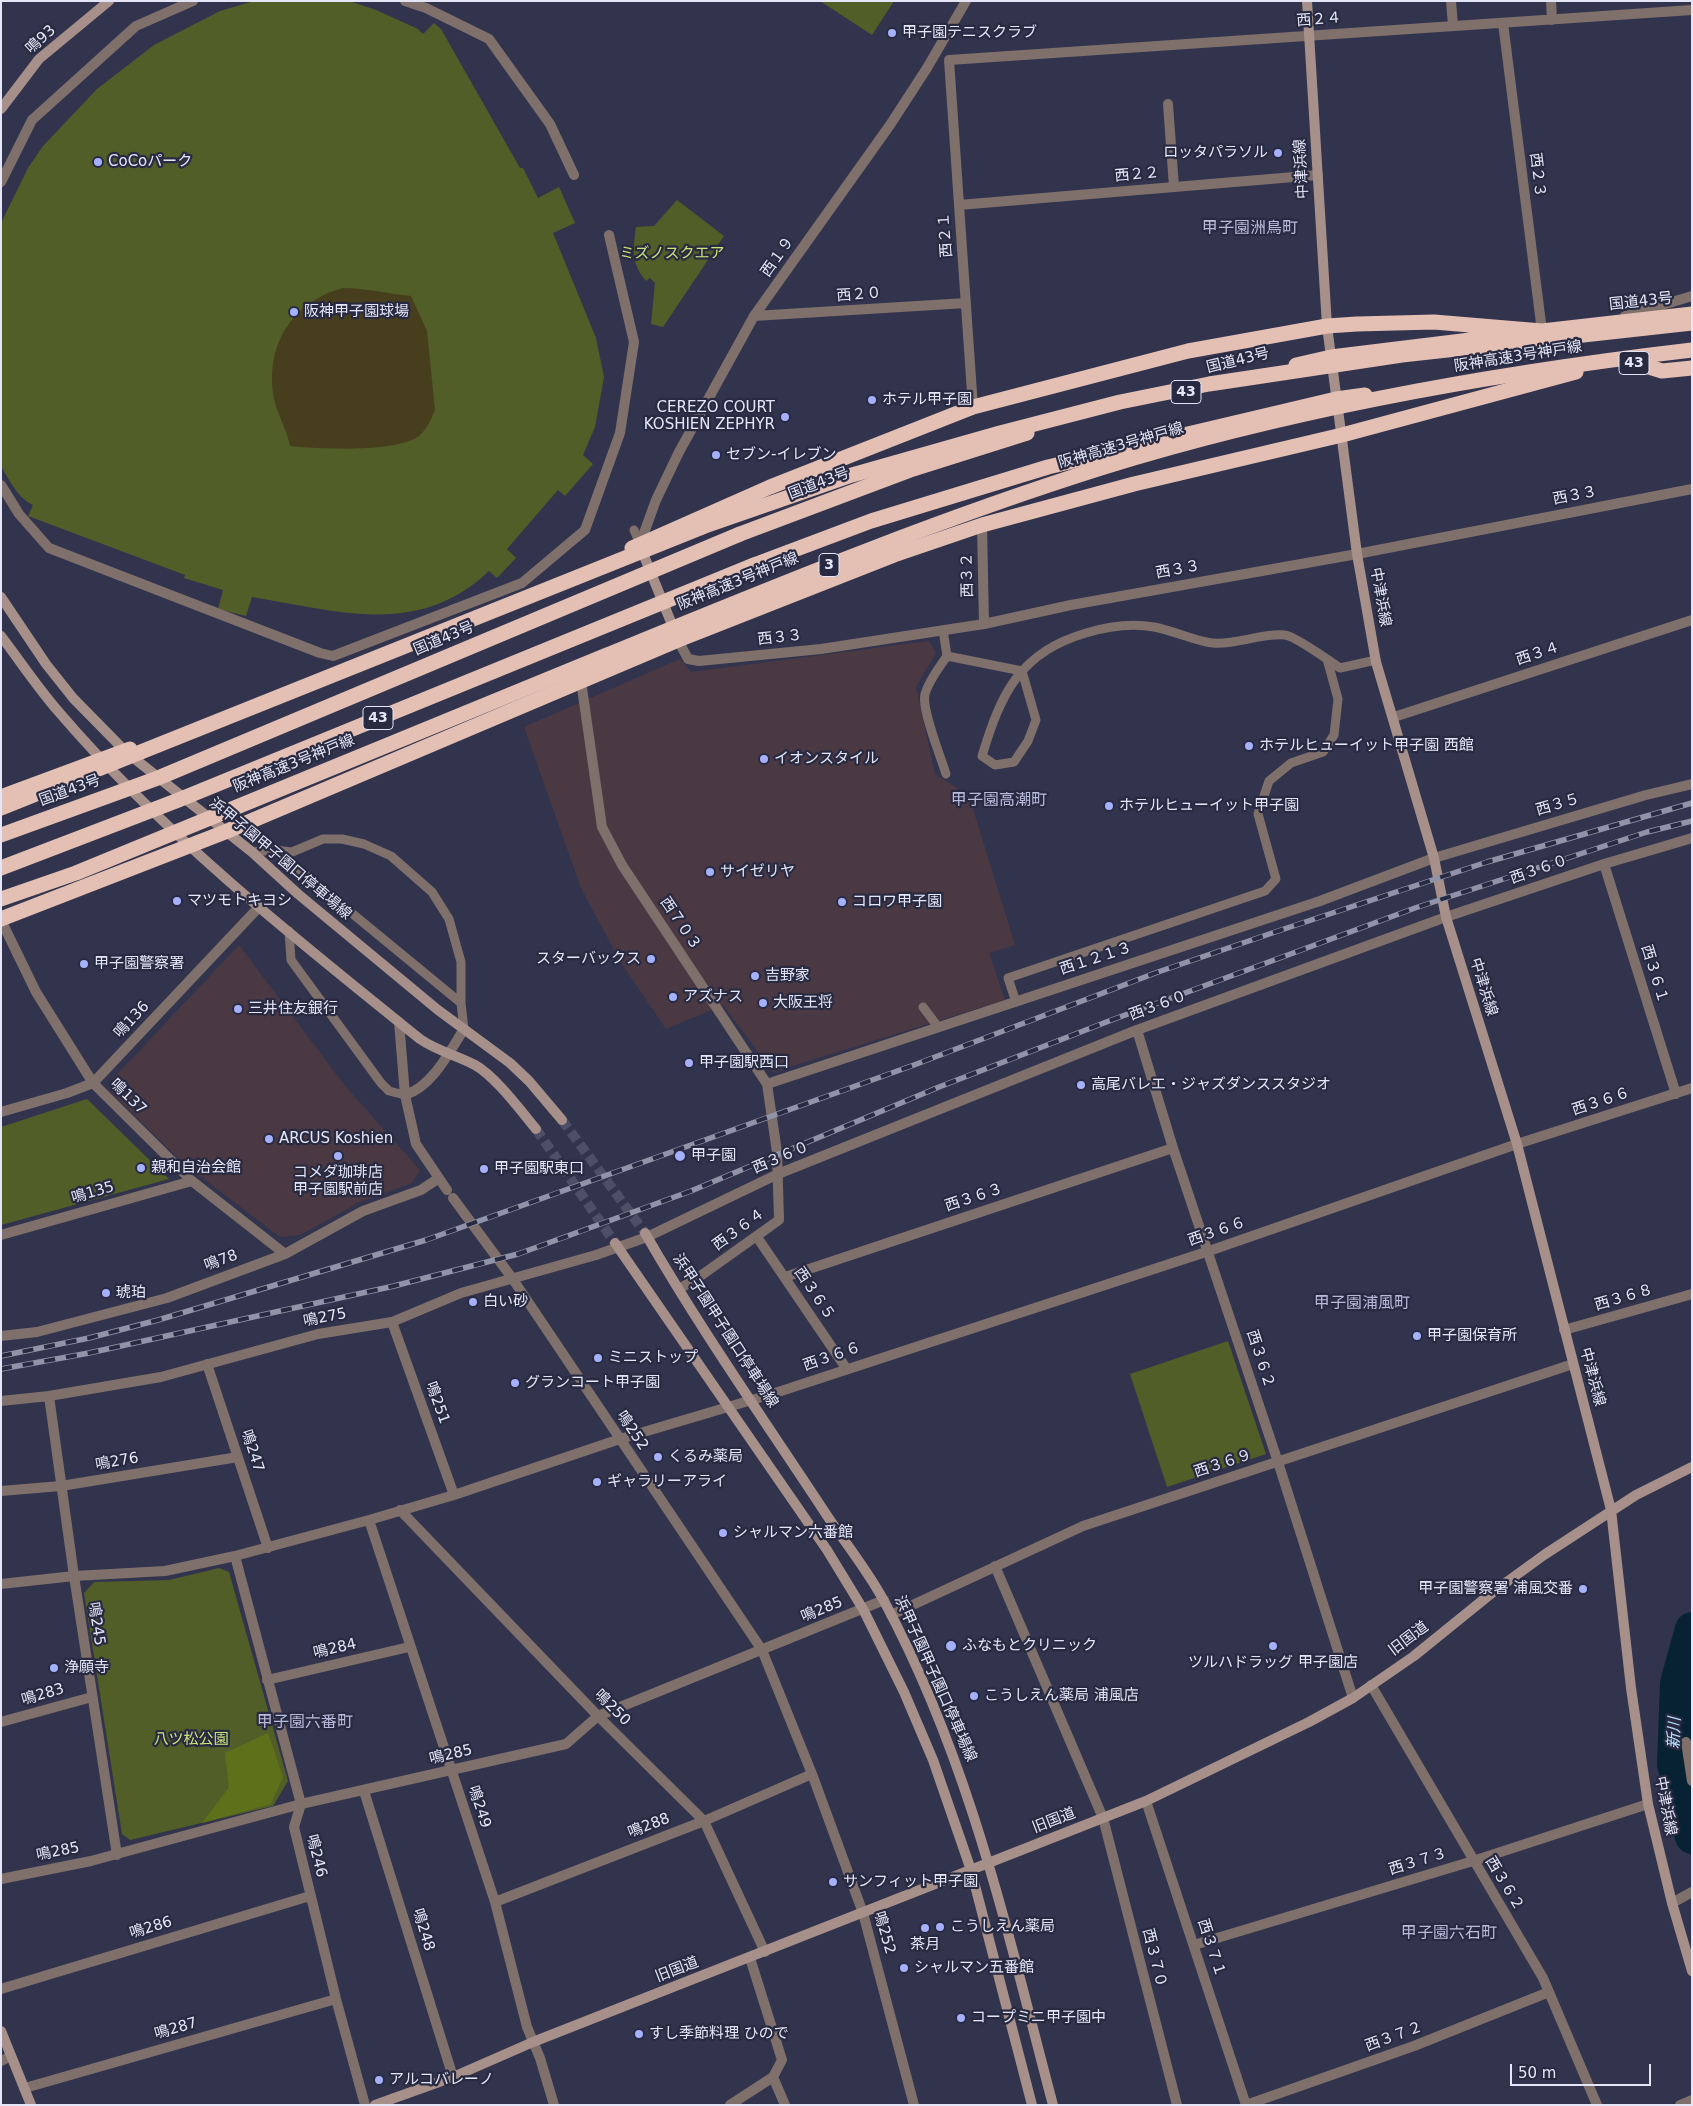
<!DOCTYPE html>
<meta charset="utf-8">
<style>
body{margin:0}
#map{position:relative;width:1693px;height:2106px;overflow:hidden;background:#32344d;font-family:"DejaVu Sans",sans-serif}
canvas{display:block}
.frame{position:absolute;inset:0;border:2px solid #e4e6f7;pointer-events:none}
.scale{position:absolute;left:1510px;top:2064px;width:141px;height:22px;box-sizing:border-box;border:2px solid #e4e6f7;border-top:0;padding-left:6px;font-size:15px;line-height:18px;white-space:nowrap;color:#e4e6f7;-webkit-text-stroke:4px #282a42;paint-order:stroke}
</style>
<div id="map">
<canvas width="1693" height="2106"></canvas>
<div class="frame"></div>
<div class="scale">50 m</div>
</div>
<script>
const c = document.querySelector('canvas').getContext('2d');
c.lineJoin = 'round';
function fill(path, color) { c.fillStyle = color; c.fill(path, 'evenodd'); }
function trace(path, color, width, dash) { c.strokeStyle = color; c.lineWidth = width; c.lineCap = dash ? 'butt' : 'round'; c.setLineDash(dash || []); c.stroke(path); }
function drawText(font, color, halo, rows, align = 'center') {
  c.font = font + ' "DejaVu Sans","Noto Sans JP",sans-serif'; c.lineWidth = 4.5; c.setLineDash([]); c.textBaseline = 'middle'; c.strokeStyle = halo; c.fillStyle = color; for (const [text, x, y, turn = 0] of rows) {
    c.save(); c.translate(x, y); c.rotate((+turn || 0) * Math.PI / 180); c.textAlign = isNaN(turn) ? turn : align; if (halo) c.strokeText(text, 0, 0); c.fillText(text, 0, 0); c.restore();
  }
}
const commercial = new Path2D(`
 M929,641L936,653L916,687L935,774L969,796L1015,945L989,953L1005,1000L773,1072L723,1005L666,1029L620,961L581,888L524,727L680,659L691,672Z
 M239,945L345,1086L420,1170L412,1183L362,1201L300,1235L280,1237L183,1163L111,1092L112,1080Z`);
const green = new Path2D(`
 M254,1H349L376,10L418,29L423,34L434,23L441,29L520,168H523L538,198L559,187L575,223L553,233L596,338L604,377L595,427L583,455L593,464L565,496L558,490L507,549L516,558L497,578L489,571C419,638 337,611 252,597L246,616L218,609L223,590L184,578L185,575L28,516L33,505C18,498 9,480 1,466V223L28,168L43,146L97,89L154,45L220,11Z
 M820,1H894L872,35Z
 M677,200L724,236L663,327L651,324L655,283L650,278L646,281C631,264 633,249 636,227L654,226Z
 M87,1099L169,1179L1,1225V1127Z
 M1228,1341L1266,1454L1167,1487L1130,1374Z
 M219,1568L229,1572L288,1781L273,1806L130,1840L122,1834L84,1593L94,1582L169,1580Z`);
const forest = new Path2D(`
 M268,1733L283,1777L271,1804L202,1823L229,1787L225,1753Z`);
const sand = new Path2D(`
 M343,288C366,288 388,294 411,296L427,331L435,410C431,420 427,429 419,436C396,453 319,449 290,446C287,431 279,417 275,403C263,349 290,302 343,288Z`);
const river = new Path2D(`
 M1692,1629L1677,1683L1674,1764L1692,1837`);
const secondaryTunnel = new Path2D(`
 M562,1120L645,1233
 M536,1129L615,1243`);
const lane = new Path2D(`
 M634,530L640,544
 M943,630L947,656C939,668 929,680 925,694C921,709 941,757 946,774
 M947,656L1022,671
 M1022,671L1036,720L1028,741L1014,762L995,765L982,756C1001,693 1020,652 1086,633C1109,626 1131,623 1154,627C1172,630 1197,642 1213,643C1236,645 1261,633 1285,635C1294,636 1330,661 1340,668L1376,660
 M275,850L461,1003
 M252,852L274,850L292,852L323,839H342L364,844L391,856L432,892L449,919L461,962V1003L464,1029
 M289,931L291,960L381,1083L389,1091L405,1095
 M1016,1002L1008,978L1265,891L1276,879L1258,814L1269,781L1291,763L1323,752L1334,735L1338,699L1327,659
 M923,1007L938,1027`);
const street = new Path2D(`
 M405,1L426,8L489,39L550,124L574,175
 M1451,1L1453,25
 M1551,1L1552,20
 M1503,23L1542,331
 M949,60L1692,10
 M949,60L973,407
 M1168,104L1174,187
 M1,182L32,120L136,26L193,1
 M959,205L1318,175
 M754,316L966,303
 M1625,316L1692,296
 M1,485L19,514L49,548L320,653L333,656L522,583L585,530L620,433L634,342L609,235
 M982,525L984,624
 M640,544L656,500L679,452L754,316L890,125L927,68L966,1
 M678,640L688,659L699,661L821,649L984,624L1071,605L1357,554L1692,489
 M581,681L602,827L622,865L767,1084L777,1152L779,1220L699,1277L679,1289
 M1394,717L1692,620
 M1604,864L1676,1094
 M1,920L36,992L93,1083L192,1181L285,1254
 M399,1022L405,1095L416,1144L447,1190
 M1137,1030L1173,1148L1278,1462L1353,1698
 M767,1084L1320,901L1434,858L1646,795L1692,784
 M405,1095C432,1087 450,1051 464,1029
 M1,1112L67,1093L93,1083L259,907
 M453,1198L512,1278L762,1650L812,1774L863,1913L914,2105
 M1,1235L192,1181
 M757,1237L846,1368
 M785,1277L1173,1148
 M392,1322L454,1495
 M1564,1330L1692,1294
 M1,1336L37,1332L167,1298L285,1254L363,1211L421,1190L439,1178
 M207,1364L268,1548
 M49,1396L74,1576L117,1855
 M1,1401L49,1396L161,1377L318,1334L392,1322L461,1293L596,1255L647,1237L778,1174L1137,1030L1446,917L1604,864L1692,838
 M1,1491L61,1486L238,1457
 M400,1510L598,1716L704,1821L765,1952
 M369,1520L495,1902L527,2027L540,2058L554,2105
 M235,1556L301,1804L294,1827L336,1999L365,2105
 M995,1566L1103,1818L1177,2105
 M1,1584L74,1576L165,1571L235,1556L369,1520L454,1495L620,1439L772,1394L1209,1251L1517,1144L1692,1088
 M891,1615L1083,1526L1573,1364
 M267,1680L409,1647
 M1371,1685L1543,1978L1597,2105
 M1,1722L92,1697
 M1686,1742L1692,1781
 M364,1791L453,2077
 M1146,1801L1246,2105
 M1,1879L91,1861L301,1804L566,1744L598,1716L884,1600
 M495,1902L704,1821L812,1774
 M1672,1903L1692,1892
 M1194,1945L1473,1861L1648,1804
 M750,1958L782,2060L773,2077L785,2105
 M1,1989L310,1896
 M1,2061L11,2056
 M25,2088L336,1999
 M730,2105L773,2077
 M1246,2105L1414,2046L1549,1992
 M1680,2105L1692,2100`);
const secondary = new Path2D(`
 M1307,1L1327,326L1357,554L1376,662L1434,858L1446,917L1517,1144L1611,1510L1631,1688L1648,1804L1672,1903L1692,1971
 M1,109L39,59L109,1
 M640,546L675,632
 M1,597L46,664L73,698L125,751L252,852L298,894L438,1010L510,1063L529,1081L562,1120
 M1,636C20,661 38,688 58,711C164,835 293,937 420,1039C437,1051 456,1055 475,1065C495,1076 521,1111 536,1129
 M645,1233C699,1327 762,1417 822,1508C842,1539 867,1569 884,1601C970,1761 1007,1931 1053,2105
 M615,1243L827,1550L863,1609L904,1692L933,1760L971,1870L1032,2105
 M1,2031L31,2105
 M375,2105L453,2077L533,2042L1146,1801L1309,1722L1353,1698L1414,1656L1493,1592L1544,1555L1636,1495L1692,1467`);
const highway = new Path2D(`
 M1533,332L1692,314
 M1636,363L1662,371L1692,368
 M1296,365L1331,357L1511,335
 M740,534L913,469L1027,433
 M632,548L770,487L973,407L1188,351L1327,326L1357,324L1434,322L1542,331
 M754,565L871,521L1048,467L1336,399L1365,395
 M1,797L130,749
 M1,919L225,832L678,640L894,555L982,525L1134,484L1342,435L1576,372`);
const rail = new Path2D(`
 M1,1356L89,1338L158,1320L426,1240L914,1065L1158,972L1281,930L1487,862L1692,803
 M1,1369L89,1353L394,1286L518,1254L691,1191L939,1087L1109,1021L1415,908L1647,832L1692,821`);
const highwayBridge = new Path2D(`
 M1,808L705,526L852,475L1000,433L1120,402L1209,384L1402,355L1692,323
 M1,835L158,778L740,534
 M1,868L176,801L754,565
 M1,899L76,873C253,800 430,728 607,655C771,588 935,520 1104,467C1295,408 1494,373 1692,350`);
const markers = [
 [892,33,5,"#a5b1fc"],
 [1278,153,5,"#a5b1fc"],
 [98,162,5,"#a5b1fc"],
 [294,312,5,"#a5b1fc"],
 [872,400,5,"#a5b1fc"],
 [785,417,5,"#a5b1fc"],
 [716,455,5,"#a5b1fc"],
 [1249,746,5,"#a5b1fc"],
 [764,759,5,"#a5b1fc"],
 [1109,806,5,"#a5b1fc"],
 [710,872,5,"#a5b1fc"],
 [177,901,5,"#a5b1fc"],
 [842,902,5,"#a5b1fc"],
 [651,959,5,"#a5b1fc"],
 [84,964,5,"#a5b1fc"],
 [755,976,5,"#a5b1fc"],
 [673,997,5,"#a5b1fc"],
 [763,1003,5,"#a5b1fc"],
 [238,1009,5,"#a5b1fc"],
 [689,1063,5,"#a5b1fc"],
 [1081,1085,5,"#a5b1fc"],
 [269,1139,5,"#a5b1fc"],
 [338,1156,5,"#a5b1fc"],
 [680,1156,6,"#a5b1fc"],
 [141,1168,5,"#a5b1fc"],
 [484,1169,5,"#a5b1fc"],
 [106,1293,5,"#a5b1fc"],
 [473,1302,5,"#a5b1fc"],
 [1417,1336,5,"#a5b1fc"],
 [598,1358,5,"#a5b1fc"],
 [515,1383,5,"#a5b1fc"],
 [658,1457,5,"#a5b1fc"],
 [597,1482,5,"#a5b1fc"],
 [723,1533,5,"#a5b1fc"],
 [1583,1589,5,"#a5b1fc"],
 [951,1646,6,"#a5b1fc"],
 [1273,1646,5,"#a5b1fc"],
 [54,1668,5,"#a5b1fc"],
 [974,1696,5,"#a5b1fc"],
 [833,1882,5,"#a5b1fc"],
 [940,1927,5,"#a5b1fc"],
 [925,1928,5,"#a5b1fc"],
 [904,1968,5,"#a5b1fc"],
 [961,2018,5,"#a5b1fc"],
 [639,2034,5,"#a5b1fc"],
 [379,2080,5,"#a5b1fc"]
];
const shields = [
 [1634,363,30],
 [1186,392,30],
 [829,565,20],
 [378,718,30]
];
const shieldNames = [
 ["43",1634,363],
 ["43",1186,392],
 ["3",829,565],
 ["43",378,718]
];
const streetNames = [
 ["西２４",1319,20,-4],
 ["鳴93",41,40,-42],
 ["中津浜線",1302,169,-93],
 ["西２２",1137,175,-5],
 ["西２３",1537,175,83],
 ["西２１",946,235,-94],
 ["西１９",778,257,-55],
 ["西２０",859,295,-4],
 ["国道43号",1641,302,-6],
 ["阪神高速3号神戸線",1518,357,-9],
 ["国道43号",1238,361,-14],
 ["阪神高速3号神戸線",1121,446,-16],
 ["国道43号",819,484,-21],
 ["西３３",1575,496,-11],
 ["西３３",1178,570,-10],
 ["西３２",968,575,-91],
 ["阪神高速3号神戸線",738,582,-22],
 ["中津浜線",1380,597,80],
 ["西３３",780,638,-6],
 ["国道43号",444,639,-23],
 ["西３４",1538,654,-18],
 ["阪神高速3号神戸線",294,764,-22],
 ["国道43号",70,791,-20],
 ["西３５",1558,805,-16],
 ["浜甲子園甲子園口停車場線",280,859,40],
 ["西３６０",1539,870,-19],
 ["西７０３",680,924,56],
 ["西１２１３",1096,959,-18],
 ["西３６１",1654,974,73],
 ["中津浜線",1483,987,73],
 ["西３６０",1158,1006,-20],
 ["鳴136",132,1020,-47],
 ["鳴137",128,1097,44],
 ["西３６６",1601,1102,-18],
 ["西３６０",781,1158,-23],
 ["鳴135",93,1193,-16],
 ["西３６３",974,1198,-18],
 ["西３６４",739,1230,-36],
 ["西３６６",1217,1232,-19],
 ["鳴78",221,1261,-20],
 ["西３６５",814,1294,56],
 ["西３６８",1624,1298,-16],
 ["鳴275",325,1318,-11],
 ["浜甲子園甲子園口停車場線",725,1331,57],
 ["西３６６",832,1357,-19],
 ["西３６２",1260,1359,72],
 ["中津浜線",1592,1377,75],
 ["鳴251",437,1403,70],
 ["鳴252",632,1431,56],
 ["鳴247",252,1451,72],
 ["鳴276",117,1462,-10],
 ["西３６９",1223,1464,-18],
 ["鳴285",822,1610,-22],
 ["鳴245",96,1624,81],
 ["旧国道",1409,1639,-37],
 ["鳴284",335,1649,-13],
 ["浜甲子園甲子園口停車場線",935,1679,66],
 ["鳴283",43,1695,-16],
 ["鳴250",612,1708,45],
 ["鳴285",451,1755,-13],
 ["中津浜線",1665,1806,79],
 ["鳴249",479,1807,72],
 ["旧国道",1054,1821,-21],
 ["鳴288",649,1826,-21],
 ["鳴285",58,1852,-11],
 ["鳴246",316,1856,76],
 ["西３７３",1418,1862,-17],
 ["西３６２",1504,1884,59],
 ["鳴286",151,1928,-17],
 ["鳴248",423,1930,73],
 ["鳴252",884,1933,74],
 ["西３７１",1211,1948,72],
 ["西３７０",1154,1958,76],
 ["旧国道",677,1970,-21],
 ["鳴287",176,2029,-16],
 ["西３７２",1394,2037,-20]
];
const poiNames = [
 ["甲子園テニスクラブ",902,33],
 ["ロッタパラソル",1268,153,"right"],
 ["CoCoパーク",108,162],
 ["阪神甲子園球場",304,312],
 ["ホテル甲子園",882,400],
 ["CEREZO COURT",775,408,"right"],
 ["KOSHIEN ZEPHYR",775,425,"right"],
 ["セブン-イレブン",726,455],
 ["ホテルヒューイット甲子園 西館",1259,746],
 ["イオンスタイル",774,759],
 ["ホテルヒューイット甲子園",1119,806],
 ["サイゼリヤ",720,872],
 ["マツモトキヨシ",187,901],
 ["コロワ甲子園",852,902],
 ["スターバックス",641,959,"right"],
 ["甲子園警察署",94,964],
 ["吉野家",765,976],
 ["アズナス",683,997],
 ["大阪王将",773,1003],
 ["三井住友銀行",248,1009],
 ["甲子園駅西口",699,1063],
 ["高尾バレエ・ジャズダンススタジオ",1091,1085],
 ["ARCUS Koshien",279,1139],
 ["甲子園",691,1156],
 ["親和自治会館",151,1168],
 ["甲子園駅東口",494,1169],
 ["コメダ珈琲店",338,1173,"center"],
 ["甲子園駅前店",338,1190,"center"],
 ["琥珀",116,1293],
 ["白い砂",483,1302],
 ["甲子園保育所",1427,1336],
 ["ミニストップ",608,1358],
 ["グランコート甲子園",525,1383],
 ["くるみ薬局",668,1457],
 ["ギャラリーアライ",607,1482],
 ["シャルマン六番館",733,1533],
 ["甲子園警察署 浦風交番",1573,1589,"right"],
 ["ふなもとクリニック",962,1646],
 ["ツルハドラッグ 甲子園店",1273,1663,"center"],
 ["浄願寺",64,1668],
 ["こうしえん薬局 浦風店",984,1696],
 ["サンフィット甲子園",843,1882],
 ["こうしえん薬局",950,1927],
 ["茶月",925,1945,"center"],
 ["シャルマン五番館",914,1968],
 ["コープミニ甲子園中",971,2018],
 ["すし季節料理 ひので",649,2034],
 ["アルコバレーノ",389,2080]
];
const parkNames = [
 ["ミズノスクエア",672,254],
 ["八ツ松公園",191,1740]
];
const neighbourhoodNames = [
 ["甲子園洲鳥町",1250,229],
 ["甲子園高潮町",999,801],
 ["甲子園浦風町",1362,1304],
 ["甲子園六番町",305,1723],
 ["甲子園六石町",1449,1934]
];
const waterNames = [
 ["新川",1675,1733,-88]
];
fill(commercial, '#4a3943');
fill(green, '#515e27');
fill(forest, '#5e7019');
fill(sand, '#473e1e');
trace(river, '#072333', 34);
trace(secondaryTunnel, '#4d4f66', 10, [10, 5]);
trace(lane, '#7f706c', 9);
trace(street, '#7f706c', 10);
trace(secondary, '#a8908a', 10);
trace(highway, '#e3bfb4', 15);
trace(rail, '#9193a8', 5.5);
trace(rail, '#282a42', 4, [11]);
trace(highwayBridge, '#e3bfb4', 15);
for (const [x, y, r, color] of markers) { const dot = new Path2D(); dot.arc(x, y, r, 0, 2 * Math.PI); c.fillStyle = color; c.fill(dot); trace(dot, '#282a42', 2); }
for (const [x, y, w] of shields) { const box = new Path2D(); box.roundRect(x - w / 2, y - 11.5, w, 23, 4); c.fillStyle = '#282a42'; c.fill(box); trace(box, '#e4e6f7', 1); }
drawText('bold 14px', '#e4e6f7', null, shieldNames);
drawText('15px', '#e4e6f7', '#282a42', streetNames);
drawText('15px', '#e4e6f7', '#282a42', poiNames, 'left');
drawText('15px', '#cae676', '#282a42', parkNames);
drawText('16px', '#b8bcdb', '#282a42', neighbourhoodNames);
drawText('italic 16px', '#b7e1fb', '#282a42', waterNames);
</script>
